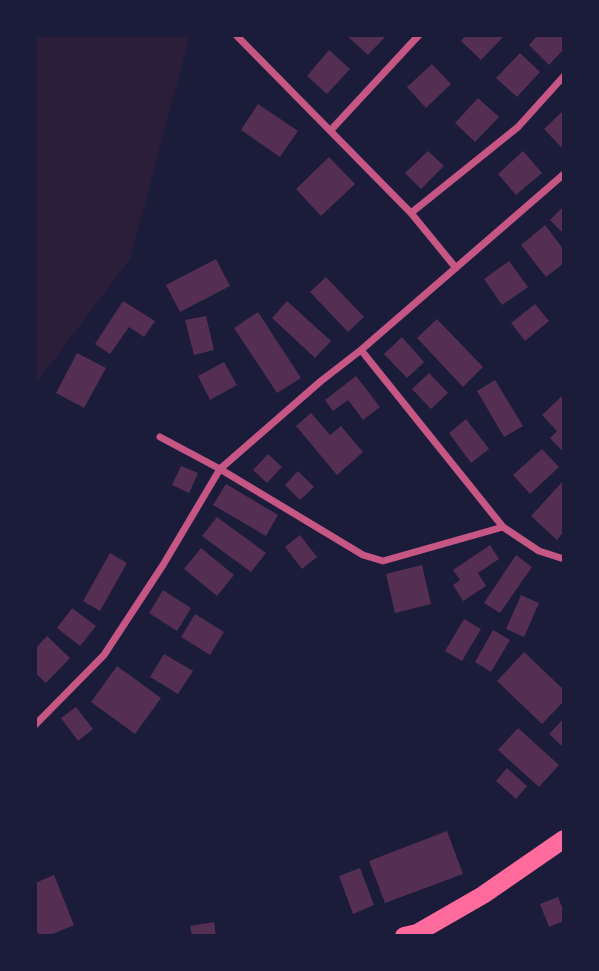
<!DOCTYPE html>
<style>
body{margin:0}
#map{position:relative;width:599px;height:971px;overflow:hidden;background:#1b1b3a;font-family:"Noto Sans",sans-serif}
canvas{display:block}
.frame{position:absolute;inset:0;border:37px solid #1b1b3a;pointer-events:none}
</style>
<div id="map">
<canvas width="599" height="971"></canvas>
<div class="frame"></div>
</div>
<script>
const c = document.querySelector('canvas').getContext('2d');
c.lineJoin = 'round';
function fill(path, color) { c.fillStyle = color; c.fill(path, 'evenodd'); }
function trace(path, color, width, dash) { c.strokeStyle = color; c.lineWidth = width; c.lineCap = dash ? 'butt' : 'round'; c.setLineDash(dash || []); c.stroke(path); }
const green = new Path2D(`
 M35,35H190L130,259L35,385Z`);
const building = new Path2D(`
 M346,35H387L368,55Z
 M466,35H505L481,60L461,41Z
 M538,35H564V49L549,65L529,45Z
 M329,50L350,69L327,94L307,76Z
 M520,53L540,72L517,97L496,78Z
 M432,64L451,84L426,108L407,87Z
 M478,98L499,117L475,142L455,123Z
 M258,104L298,131L280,157L241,130Z
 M564,110V150L544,129Z
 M428,151L444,166L421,189L405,173Z
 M523,151L542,173L516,195L498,174Z
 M329,157L355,184L321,216L296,189Z
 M564,206V234L550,220Z
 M545,225L564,250V263L546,277L521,245Z
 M216,259L230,286L180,312L166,285Z
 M509,261L528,287L502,305L484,279Z
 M326,277L364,317L348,332L310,292Z
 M123,301L155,321L144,337L129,327L110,354L95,344Z
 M287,301L331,341L315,358L272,318Z
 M535,304L549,321L525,341L511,323Z
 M258,312L301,378L277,393L234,328Z
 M206,316L214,350L194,355L185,320Z
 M437,319L483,367L463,387L417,338Z
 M402,337L424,362L407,378L384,354Z
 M77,353L106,368L84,408L56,393Z
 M224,362L237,385L210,400L198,376Z
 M429,373L448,393L431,409L412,389Z
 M356,376L380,407L363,420L348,400L333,411L325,400Z
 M495,380L523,426L504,437L477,391Z
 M562,396L564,398V453L550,438L557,431L542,415Z
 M311,413L330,435L341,426L363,452L337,475L296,426Z
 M466,419L489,449L471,463L449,433Z
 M542,449L559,467L530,494L513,475Z
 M268,454L282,467L267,483L253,470Z
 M181,466L198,473L189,493L172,485Z
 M298,471L314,487L300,500L285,485Z
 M564,480V531L557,540L531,516Z
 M226,484L278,515L266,536L213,505Z
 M217,517L266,553L251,572L202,536Z
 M300,535L317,557L302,569L285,547Z
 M490,545L499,559L478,573L486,586L463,601L453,585L460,580L453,570Z
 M201,548L234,575L217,596L184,569Z
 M110,553L127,563L100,611L83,601Z
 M516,555L532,567L500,613L484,603Z
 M422,565L431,604L395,613L386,574Z
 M163,590L191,608L177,631L149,613Z
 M521,595L539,603L524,637L506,629Z
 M72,608L96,626L80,646L57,628Z
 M195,614L224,632L210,655L181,637Z
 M464,619L481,629L462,661L445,651Z
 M493,630L510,640L491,672L475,662Z
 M47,636L70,658L46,683L35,673V649Z
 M524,652L564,690V701L542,724L497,681Z
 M164,654L193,671L178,694L150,677Z
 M117,666L161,698L135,734L91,702Z
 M76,707L93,729L78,741L61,718Z
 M564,718V748L549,734Z
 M518,728L559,765L539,787L498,750Z
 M507,768L527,786L516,799L496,781Z
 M447,831L463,874L385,903L369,861Z
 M360,868L374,905L353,914L339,876Z
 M54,875L74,925L48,936H39L35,925V883Z
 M558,897L564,912V921L549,927L540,904Z
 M214,922L216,936H192L190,926Z`);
const minor = new Path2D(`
 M236,35L411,213L456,268
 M330,131L419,35
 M411,213L518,127L564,76
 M361,350L503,527L539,551L564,559
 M160,437L220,469L363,555L383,561L503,527
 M35,725L104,655L163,565L220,469L321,381L361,350L564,174`);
const primary = new Path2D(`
 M404,936L417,933L483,895L564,839`);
fill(green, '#2a1e3b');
fill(building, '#542f53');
trace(minor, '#c65784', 7);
trace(primary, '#ff6b9d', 18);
</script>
